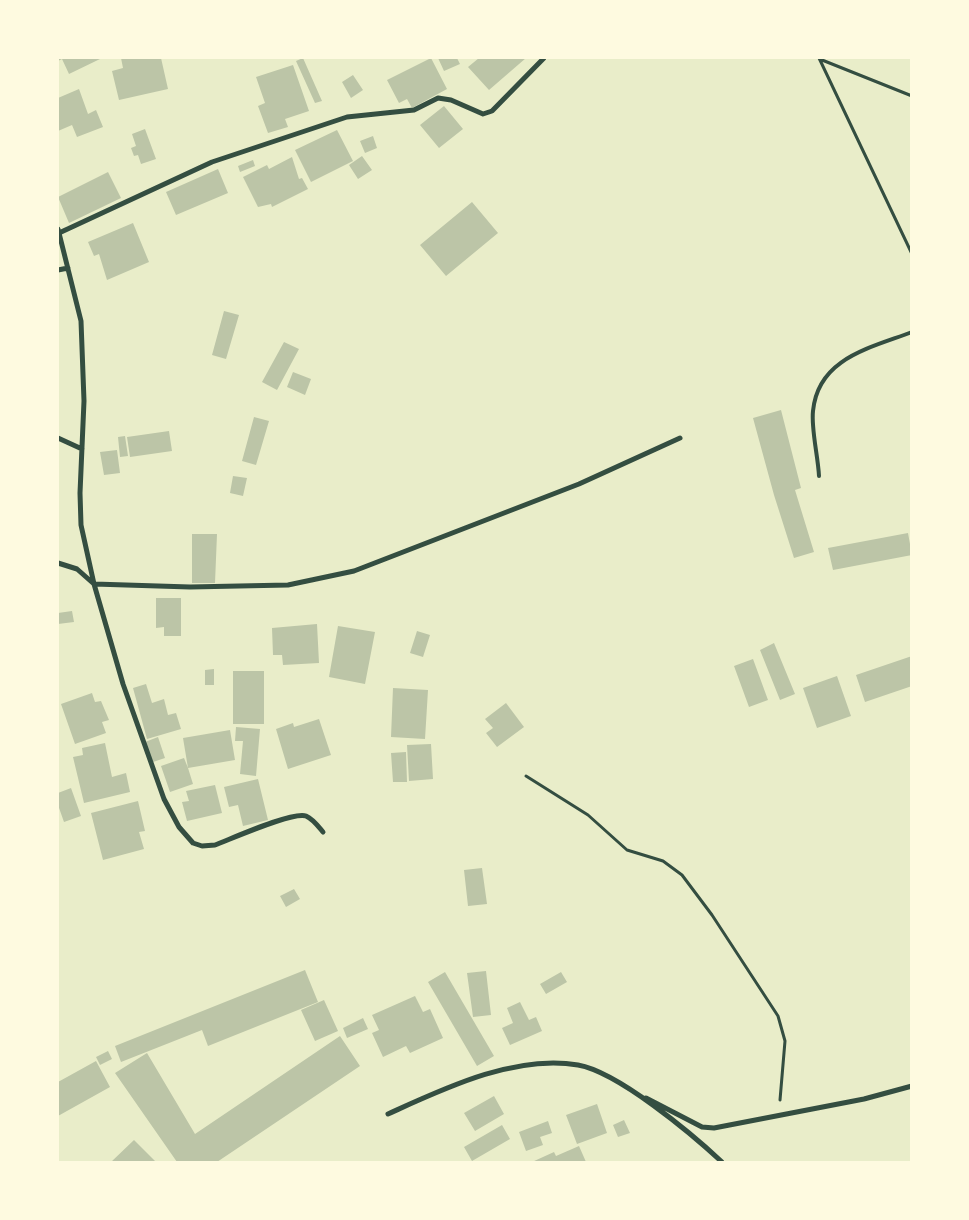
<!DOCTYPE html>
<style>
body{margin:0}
#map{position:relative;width:969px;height:1220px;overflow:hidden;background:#e9edc9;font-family:"DM Sans",sans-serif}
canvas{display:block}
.frame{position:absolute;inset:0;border:59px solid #fefae0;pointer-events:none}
</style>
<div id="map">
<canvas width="969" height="1220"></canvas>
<div class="frame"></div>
</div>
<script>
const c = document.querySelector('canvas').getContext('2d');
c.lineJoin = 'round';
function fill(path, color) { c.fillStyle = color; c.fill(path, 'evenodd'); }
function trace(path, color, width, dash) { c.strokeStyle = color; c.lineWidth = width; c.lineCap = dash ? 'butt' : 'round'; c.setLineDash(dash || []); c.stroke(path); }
const building = new Path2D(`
 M58,58H99L100,59L69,74L62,59L58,61Z
 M121,58H161L168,89L119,100L112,71L123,68Z
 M303,58L322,101L315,103L296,61Z
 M431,58L447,89L412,108L407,99L399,103L387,80Z
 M438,58H457L460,64L444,71Z
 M479,58H526L489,90L468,67Z
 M293,65L309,111L285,119L288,127L268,133L258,106L265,103L256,77Z
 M353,75L363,90L351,98L342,82Z
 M79,89L88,114L96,110L103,127L77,137L72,125L58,131V98Z
 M444,106L463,129L439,148L420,125Z
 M145,129L156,159L141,164L138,155L134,156L131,148L136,146L132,134Z
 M337,130L353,161L311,182L295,150Z
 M373,136L377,148L365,153L360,141Z
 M362,156L372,170L358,179L349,165Z
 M292,157L299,179L302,178L308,189L272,207L271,204L258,207L243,177L267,165L269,169Z
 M253,160L255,166L240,172L238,166Z
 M218,169L228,193L176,215L166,192Z
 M108,172L121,198L69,223L58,197Z
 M472,202L498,233L446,276L420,245Z
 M133,223L149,262L107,280L99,254L94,256L88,242Z
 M224,311L239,315L226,359L212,355Z
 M284,342L299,349L277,390L262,382Z
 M293,372L311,379L305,395L287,387Z
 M781,410L801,488L795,490L814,552L794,558L774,495L753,418Z
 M254,417L269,421L256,465L242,461Z
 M169,431L172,451L130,457L127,437Z
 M125,436L128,456L120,457L118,437Z
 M117,450L120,473L104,475L100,452Z
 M233,476L247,478L243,496L230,493Z
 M908,533L912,555L833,570L828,548Z
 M192,534H217L215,583H192Z
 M156,598H181V636H164V627L156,628Z
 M72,611L74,622L58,624V613Z
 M317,624L319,663L283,665L282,655H273L272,628Z
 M338,626L375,632L365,684L329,677Z
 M417,631L430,635L423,657L410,653Z
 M774,643L795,694L780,700L760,650Z
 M912,656V686L865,702L856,675Z
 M753,659L768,700L749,707L734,666Z
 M214,669V685H205V670Z
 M233,671H264V724H233Z
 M837,676L851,716L817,728L803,688Z
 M146,684L152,703L164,699L168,715L176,713L181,729L147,739L133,688Z
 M393,688L428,690L425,739L391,737Z
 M92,693L95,702L101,701L109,720L102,722L106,733L75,744L61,704Z
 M506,703L524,727L497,747L486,733L493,728L485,719Z
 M319,719L331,755L288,769L276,729L293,723L294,727Z
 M236,727L260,729L256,776L240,774L243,741H235Z
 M230,730L235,760L188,768L193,784L170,792L161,766L184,758L188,768L183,738Z
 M158,737L165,758L153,762L145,742Z
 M105,743L112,777L126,773L130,792L84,803L73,757L83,755L82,748Z
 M431,744L433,779L409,781L407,745Z
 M406,752L407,782H393L391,753Z
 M258,779L268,820L243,826L238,805L229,807L224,787Z
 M215,785L222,813L187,821L182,802L189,801L186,791Z
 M71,788L81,816L64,822L58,805V793Z
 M138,801L145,831L139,832L144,849L103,860L91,813Z
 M482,868L487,904L468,906L464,870Z
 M294,889L300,899L286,907L280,896Z
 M305,970L318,1002L208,1046L202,1030L121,1062L115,1046Z
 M486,971L491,1015L473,1017L467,973Z
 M445,972L494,1056L477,1066L428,982Z
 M561,972L567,982L546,994L540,984Z
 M415,996L423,1012L430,1009L443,1038L410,1053L406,1046L383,1057L372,1033L379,1030L372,1015Z
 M324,1000L338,1031L315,1041L301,1010Z
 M520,1002L529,1020L536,1017L542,1031L510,1045L502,1028L513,1023L507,1008Z
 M363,1018L368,1029L347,1038L343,1028Z
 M340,1036L360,1066L217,1162H177L115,1073L147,1053L195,1134Z
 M108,1051L112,1059L100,1065L96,1057Z
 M96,1061L110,1087L58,1116V1082Z
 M494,1096L504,1114L475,1131L464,1113Z
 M597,1104L607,1133L577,1144L566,1115Z
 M624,1120L630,1133L618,1137L613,1125Z
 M548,1121L552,1133L540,1137L543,1145L526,1151L519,1132Z
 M502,1125L510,1139L472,1161L464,1147Z
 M134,1140L156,1162H111Z
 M579,1146L586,1162H532L554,1152L556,1156Z`);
const path = new Path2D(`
 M819,58L912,254
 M822,60L912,96
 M526,776L588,815L627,850L663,861L682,875L712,915L778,1016L785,1041L780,1100`);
const service = new Path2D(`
 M819,476C818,456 811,429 813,411C818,358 870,348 912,332`);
const minor = new Path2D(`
 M58,229L81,321L84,401L80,493L81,525L94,584L123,684L164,799L179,827L193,843L202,846L215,845C231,839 293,811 306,816C313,819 318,826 323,832
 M59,233L212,162L347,117L414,110L438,98L451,100L483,114L492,111L544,58
 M58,270L68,268
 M58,438L82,449
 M58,563L77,569L94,584L190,587L288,585L354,571L579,484L680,438
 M646,1098L702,1127L714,1128L864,1099L912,1086
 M388,1114C443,1089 515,1054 578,1065C618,1072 692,1134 722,1162`);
fill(building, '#bcc5a7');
trace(path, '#344e41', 3);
trace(service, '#344e41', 4);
trace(minor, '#344e41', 5);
</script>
